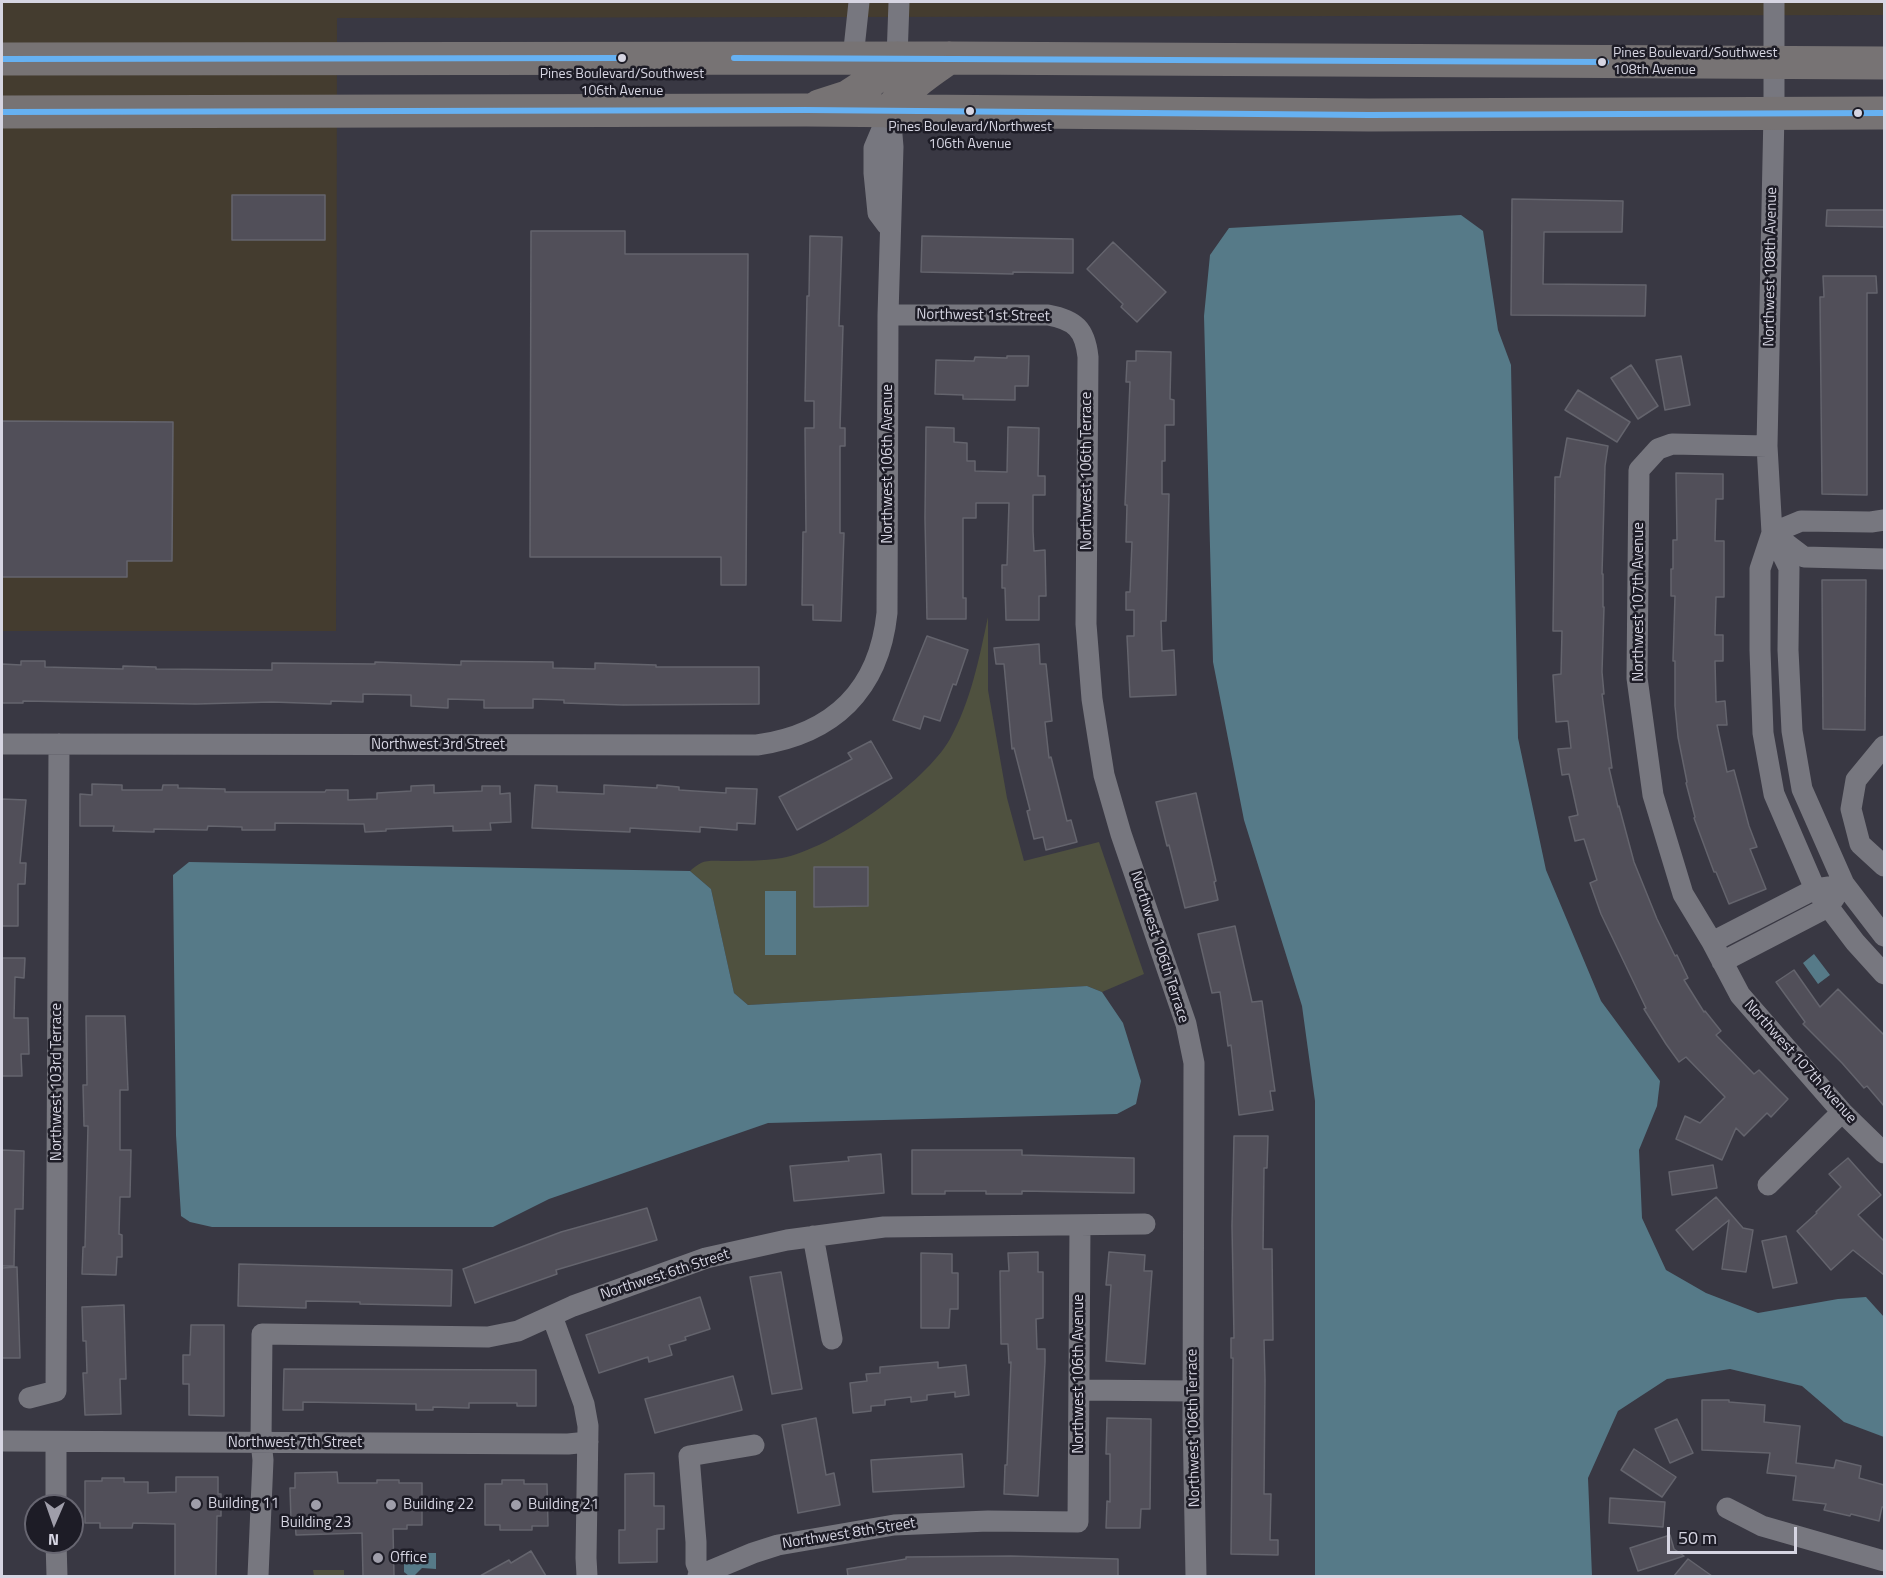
<!DOCTYPE html>
<style>
body{margin:0}
#map{position:relative;width:1886px;height:1578px;overflow:hidden;background:#393843;font-family:"Titillium Web",sans-serif}
canvas{display:block}
.frame{position:absolute;inset:0;border:3px solid #d6d5e2;pointer-events:none}
.north{position:absolute;left:24px;top:1494px;width:60px;height:60px;box-sizing:border-box;background:#1d1c26;border:2px solid #676671;border-radius:50%;rotate:182deg;font-size:16px;font-weight:700;line-height:24px;text-align:center;color:#d6d5e2}
.north::after{content:'';display:block;margin:auto;width:21px;height:27px;background:#9f9eaa;clip-path:polygon(50% 0,100% 100%,50% 72%,0 100%)}
.scale{position:absolute;left:1667px;top:1527px;width:130px;height:27px;box-sizing:border-box;border:3px solid #d6d5e2;border-top:0;padding-left:8px;font-size:18px;line-height:21px;white-space:nowrap;color:#d6d5e2;-webkit-text-stroke:4px #1d1c26;paint-order:stroke}
</style>
<div id="map">
<canvas width="1886" height="1578"></canvas>
<div class="frame"></div>
<div class="north">N</div>
<div class="scale">50 m</div>
</div>
<script>
const c = document.querySelector('canvas').getContext('2d');
c.lineJoin = 'round';
function fill(path, color) { c.fillStyle = color; c.fill(path, 'evenodd'); }
function trace(path, color, width, dash) { c.strokeStyle = color; c.lineWidth = width; c.lineCap = dash ? 'butt' : 'round'; c.setLineDash(dash || []); c.stroke(path); }
function drawText(font, color, halo, rows, align = 'center') {
  c.font = font + ' "Titillium Web",sans-serif'; c.lineWidth = 5; c.setLineDash([]); c.textBaseline = 'middle'; c.strokeStyle = halo; c.fillStyle = color; for (const [text, x, y, turn = 0] of rows) {
    c.save(); c.translate(x, y); c.rotate((+turn || 0) * Math.PI / 180); c.textAlign = isNaN(turn) ? turn : align; if (halo) c.strokeText(text, 0, 0); c.fillText(text, 0, 0); c.restore();
  }
}
const commercial = new Path2D(`
 M2,2H1884V15L337,18L336,631H2Z`);
const green = new Path2D(`
 M988,617V690L1007,798L1024,861L1099,842L1144,974L1102,992L1087,986L748,1005L734,993L711,889L690,871C693,868 697,865 701,863C707,860 717,861 723,861C743,861 763,861 782,858C831,849 926,782 950,739C971,701 979,659 988,617Z
 M313,1570H344V1576H314Z`);
const water = new Path2D(`
 M1461,215L1483,231L1498,330L1511,365L1518,738L1546,870L1601,1001L1660,1081L1657,1106L1639,1150L1642,1218L1666,1270L1706,1293L1758,1313L1838,1299L1866,1297L1884,1317V1437L1844,1422L1802,1386L1730,1369L1667,1379L1618,1411L1588,1478L1592,1576H1315V1101L1302,1006L1244,820L1213,662L1204,316L1210,255L1229,228Z
 M189,862L690,871L711,889L734,993L748,1005L1087,986L1102,992L1123,1023L1141,1081L1136,1104L1117,1114L768,1123L549,1199L493,1227H212L190,1222L181,1216L176,1135L173,875Z
 M765,891H796V955H765Z
 M1814,954L1830,975L1818,984L1803,963Z
 M404,1553H436V1569L422,1568L414,1576H409L404,1572Z`);
const building = new Path2D(`
 M232,195H325V240H232Z
 M1512,199L1623,201L1622,232H1544L1543,284L1646,285L1645,316L1511,315Z
 M1827,210H1884V227L1826,226Z
 M531,231H625V254H748L746,585H721V557H530Z
 M810,236L842,237L839,326H843L840,428H845V446H840V533H844L841,621L813,620V605H802L803,532H806L805,428H814V401H805L807,296H809Z
 M922,236L1073,239V273L1013,272V274L921,272Z
 M1113,242L1166,292L1137,322L1121,307L1123,304L1087,269Z
 M1823,276H1876L1877,293H1867V495L1822,494L1820,297H1824Z
 M1136,351L1171,352L1170,399L1174,400V425H1165V461H1162V494H1169L1166,621H1161L1162,651L1174,650L1176,695L1130,697L1127,636H1134V610H1126V592H1130L1132,542H1126L1127,505H1125L1130,382H1126L1127,361H1136Z
 M1007,356H1029L1028,386H1015V400L963,399V395L935,394L936,360L974,361L975,357L1007,358Z
 M1681,356L1690,405L1665,410L1656,360Z
 M1631,365L1658,406L1638,419L1611,378Z
 M1578,390L1630,422L1617,442L1565,410Z
 M2,421L173,422L172,561H127V577H2Z
 M926,427L954,428V442L967,443V461H975V471L1007,472L1008,427L1039,428L1038,476H1045V495H1033V531L1034,551L1045,550L1046,596H1039V620H1006L1005,588H1002V565H1007L1009,503H976V518H963V598H966V619H927L925,518Z
 M1567,438L1608,446L1605,466L1602,574H1603V607H1604L1602,672L1604,694H1602L1612,768H1609L1618,807L1619,806L1634,862L1657,919L1675,956L1677,955L1688,978L1684,980L1704,1012L1705,1011L1721,1031L1716,1035L1754,1074L1759,1070L1788,1099L1771,1117L1767,1113L1744,1136L1736,1128L1722,1160L1676,1139L1685,1116L1700,1123L1725,1097L1686,1057L1679,1062L1666,1044L1644,1009L1646,1008L1601,914L1590,883L1597,880L1584,839L1575,841L1569,817L1578,815L1569,774L1562,775L1558,749L1571,748L1568,721L1556,722L1553,675L1561,674L1562,631H1553L1555,477H1560Z
 M1676,473L1723,474V499H1716L1715,541H1724V597H1716L1715,635H1723V661H1715L1716,702L1725,701L1727,725H1717L1727,772L1734,770L1749,826L1757,847L1750,849L1766,889L1729,904L1716,872H1714L1694,818L1695,817L1686,783L1687,782L1678,737L1675,706V661H1673L1675,596H1671V569H1673V540H1677Z
 M1822,580H1866L1865,730L1823,729Z
 M927,636L968,650L956,685L953,684L940,721L924,716L920,729L893,720Z
 M1039,644L1040,664H1046L1052,721L1045,722L1049,758L1051,757L1067,821L1071,820L1077,842L1046,850L1043,837L1034,839L1027,811L1030,810L1014,748L1012,749L1004,664H996L994,648Z
 M21,661H45V667L123,669V666L156,667V669L272,670V663L375,664V662L461,665V661L553,662V668L595,669V663L656,665V667H759V704L623,705L564,703V700L533,699V708H484V700L448,699V708L411,706V695L363,694V702L331,701V704L272,702L196,704L23,701V703H2V664L21,665Z
 M871,741L892,778L797,830L779,797L852,759L848,753Z
 M92,784L122,785V790H162L163,785H178V788L225,789V792H325L326,790H348V800L377,799V793L411,791V786L434,785V793L482,791V786H500V794L510,793L511,822L490,823L491,830L453,831V826L386,829V831L365,832L364,824L275,823V830H242V827L208,826L207,830L154,829V832L113,831L114,826H80V794L92,795Z
 M535,785L557,786V792L604,794V785L657,788V785L679,787V790L726,793V788L757,789L755,824L737,823V830L700,827V832L630,828V832L532,828Z
 M1196,793L1216,881L1214,882L1218,900L1185,908L1169,845L1167,846L1156,802Z
 M2,799L26,800L20,863H26L25,884H18V926H2Z
 M814,867H868V906L814,907Z
 M1235,926L1252,1002L1262,1001L1275,1091H1270L1273,1110L1239,1115L1231,1045L1228,1046L1220,992L1212,993L1198,934Z
 M2,958H25L24,978L15,977L14,1018H28L29,1054H21L22,1076H2Z
 M1794,970L1820,1007L1838,989L1884,1035V1106L1867,1086L1864,1088L1842,1063L1803,1024L1805,1022L1776,982Z
 M86,1016H125L128,1090H120V1150H131L130,1197H120L119,1234L122,1235V1257H117L116,1275L82,1274L83,1247H85L88,1126H84L83,1085H87Z
 M1234,1136H1268L1267,1168H1264L1263,1249H1272L1273,1340H1264L1265,1380L1264,1494H1271L1270,1540H1278V1555L1231,1554L1233,1358H1231V1338H1234L1232,1226Z
 M2,1150L24,1151L23,1209H15L14,1266H2Z
 M912,1150H1022V1155L1134,1158V1193L1022,1191V1194H986V1191H945V1194H912Z
 M881,1154L884,1193L794,1201L790,1166L849,1161L848,1157Z
 M1848,1158L1881,1195L1858,1215L1884,1241V1275L1853,1250L1831,1270L1797,1231L1817,1213L1816,1212L1841,1187L1829,1174Z
 M1713,1165L1717,1188L1672,1195L1669,1172Z
 M1716,1197L1743,1228L1753,1230L1746,1272L1722,1269L1729,1220L1693,1250L1676,1230Z
 M647,1208L657,1240L556,1270L557,1274L475,1303L463,1269L561,1232Z
 M1786,1236L1797,1283L1773,1288L1762,1241Z
 M1038,1252V1272H1043V1318L1036,1319L1037,1349H1045V1362L1038,1496L1004,1494L1005,1465H1007L1011,1362L1009,1363L1008,1344H1001L1000,1271H1009L1008,1253Z
 M1109,1252L1145,1255L1144,1271H1152L1145,1364L1106,1361L1111,1285H1106Z
 M921,1253L952,1254V1273H958V1309H950L949,1328H921Z
 M239,1264L452,1270L451,1306L360,1304V1302L306,1301V1308L238,1306Z
 M17,1267L20,1358H2V1268Z
 M781,1272L802,1389L772,1394L750,1277Z
 M700,1297L710,1329L685,1337L686,1340L669,1345L672,1355L649,1362L648,1357L599,1373L586,1335Z
 M124,1305L126,1379H120L121,1414L85,1415L83,1373H87L86,1341H83L82,1307Z
 M191,1325H224V1416L189,1415V1384H183V1355H190Z
 M938,1362V1368L966,1365L969,1395L955,1397V1392L927,1395V1400L911,1402V1397L885,1400V1405L871,1406V1411L853,1413L850,1383L867,1381L866,1374L880,1373V1367Z
 M284,1369L536,1370V1406H517V1403H469V1408L433,1407V1410H416V1404L303,1402V1410H283Z
 M733,1376L742,1410L655,1433L645,1399Z
 M1702,1400H1729V1402L1765,1405L1764,1422L1800,1426L1796,1463L1834,1468L1836,1460L1861,1466L1859,1478L1884,1485V1507H1882L1879,1521L1851,1514L1850,1516L1824,1510L1826,1504L1793,1500L1796,1476L1767,1473L1770,1453L1702,1450Z
 M816,1418L826,1475L834,1473L840,1505L798,1513L782,1425Z
 M1107,1418L1151,1419L1150,1509H1141L1140,1528H1106L1107,1501L1110,1502V1454H1106Z
 M1677,1419L1693,1453L1670,1463L1655,1429Z
 M1634,1449L1676,1477L1662,1497L1621,1470Z
 M962,1454L964,1487L873,1492L871,1460Z
 M337,1472L338,1483H377V1480H399V1483H422V1525H407V1529H393L394,1576H363L362,1533L296,1535L295,1520H291L290,1488H295V1473Z
 M654,1473V1506H664V1529H657V1562L619,1563V1530H625V1474Z
 M176,1477H218V1494H221V1516H217L216,1576H175V1524L133,1523L132,1528H100V1523H85V1481H102V1478H124V1482H148V1493L176,1492Z
 M502,1480H524V1484H547L548,1526H532V1530H500V1525H485V1484H502Z
 M1610,1498L1665,1502L1663,1527L1609,1523Z
 M1670,1535L1674,1549L1684,1556L1638,1571L1630,1548Z
 M531,1551L546,1576H480L509,1560L511,1563Z
 M1011,1556L1118,1559V1576H848L847,1569L906,1559V1557Z
 M1688,1559L1712,1576H1674Z`);
const minor = new Path2D(`
 M1774,2V112L1767,446L1772,533L1789,568L1788,650L1792,731L1802,789L1844,884L1884,936
 M853,58L859,2
 M897,58L899,2
 M887,225L878,213L874,173V148L888,115
 M888,315H1048C1075,320 1085,329 1088,357L1086,624L1092,699L1104,775L1121,834L1186,1024L1194,1063L1193,1419L1196,1576
 M1767,446L1672,444L1658,449L1639,470L1637,678L1653,795L1683,894L1712,942L1740,995L1842,1112L1884,1153
 M1772,533L1760,569V650L1763,733L1774,794L1815,889L1855,942L1884,974
 M1772,533L1801,521L1871,522L1884,520
 M1775,535L1804,557L1884,559
 M2,744L757,745C833,734 879,690 887,613L888,315L893,147L890,112
 M1884,746L1856,780L1851,809L1860,844L1884,866
 M1712,942L1815,889L1829,887
 M1722,962L1828,907L1835,897
 M1768,1185L1842,1112
 M813,1236L832,1339
 M552,1316L584,1404L588,1426L586,1558L587,1576
 M1079,1390L1193,1391
 M29,1398L56,1391L59,744
 M2,1441L568,1444L588,1442
 M56,1442V1506
 M1727,1508L1762,1526L1884,1561
 M56,1542L57,1576
 M701,1575L696,1563V1542L689,1456L754,1445
 M258,1576L263,1460L261,1442L262,1334L488,1337L518,1331L573,1306L706,1258L787,1240L884,1227L1145,1224
 M698,1576L753,1553L778,1545L894,1525L988,1521L1078,1522L1080,1225`);
const trunk = new Path2D(`
 M2,59L949,58L1884,63
 M819,106L847,97L870,82L897,58
 M2,112L806,110L1369,115L1884,113
 M890,112C904,88 926,74 949,58`);
const bus1 = new Path2D(`
 M734,58L1606,62
 M2,59L622,58
 M2,112L806,110L1369,115L1884,113`);
const markers = [
 [622,58,5,"#d6d5e2"],
 [1602,62,5,"#d6d5e2"],
 [970,111,5,"#d6d5e2"],
 [1858,113,5,"#d6d5e2"],
 [196,1504,6,"#9f9eaa"],
 [316,1505,6,"#9f9eaa"],
 [391,1505,6,"#9f9eaa"],
 [516,1505,6,"#9f9eaa"],
 [378,1558,6,"#9f9eaa"]
];
const busNames = [
 ["Pines Boulevard/Southwest",1613,54,"left"],
 ["108th Avenue",1613,71,"left"],
 ["Pines Boulevard/Southwest",622,75],
 ["106th Avenue",622,92],
 ["Pines Boulevard/Northwest",970,128],
 ["106th Avenue",970,145]
];
const streetNames = [
 ["Northwest 108th Avenue",1771,267,-89],
 ["Northwest 1st Street",983,316,1],
 ["Northwest 106th Avenue",888,464,-90],
 ["Northwest 106th Terrace",1087,471,-90],
 ["Northwest 107th Avenue",1639,602,-90],
 ["Northwest 3rd Street",438,745],
 ["Northwest 106th Terrace",1159,947,72],
 ["Northwest 107th Avenue",1800,1062,48],
 ["Northwest 103rd Terrace",57,1082,-90],
 ["Northwest 6th Street",665,1275,-18],
 ["Northwest 106th Avenue",1079,1374,-90],
 ["Northwest 106th Terrace",1194,1428,-91],
 ["Northwest 7th Street",295,1443],
 ["Northwest 8th Street",849,1534,-9]
];
const poiNames = [
 ["Building 11",208,1504],
 ["Building 22",403,1505],
 ["Building 21",528,1505],
 ["Building 23",316,1523,"center"],
 ["Office",390,1558]
];
fill(commercial, '#443c2f');
fill(green, '#4f513f');
fill(water, '#567a88');
fill(building, '#514f59');
trace(building, '#64646d', 1.5);
trace(minor, '#77777f', 21);
trace(trunk, '#777374', 33);
trace(bus1, '#66b1f2', 6);
for (const [x, y, r, color] of markers) { const dot = new Path2D(); dot.arc(x, y, r, 0, 2 * Math.PI); c.fillStyle = color; c.fill(dot); trace(dot, '#1d1c26', 2); }
drawText('14px', '#d6d5e2', '#1d1c26', busNames);
drawText('15px', '#d6d5e2', '#1d1c26', streetNames);
drawText('15px', '#d6d5e2', '#1d1c26', poiNames, 'left');
</script>
